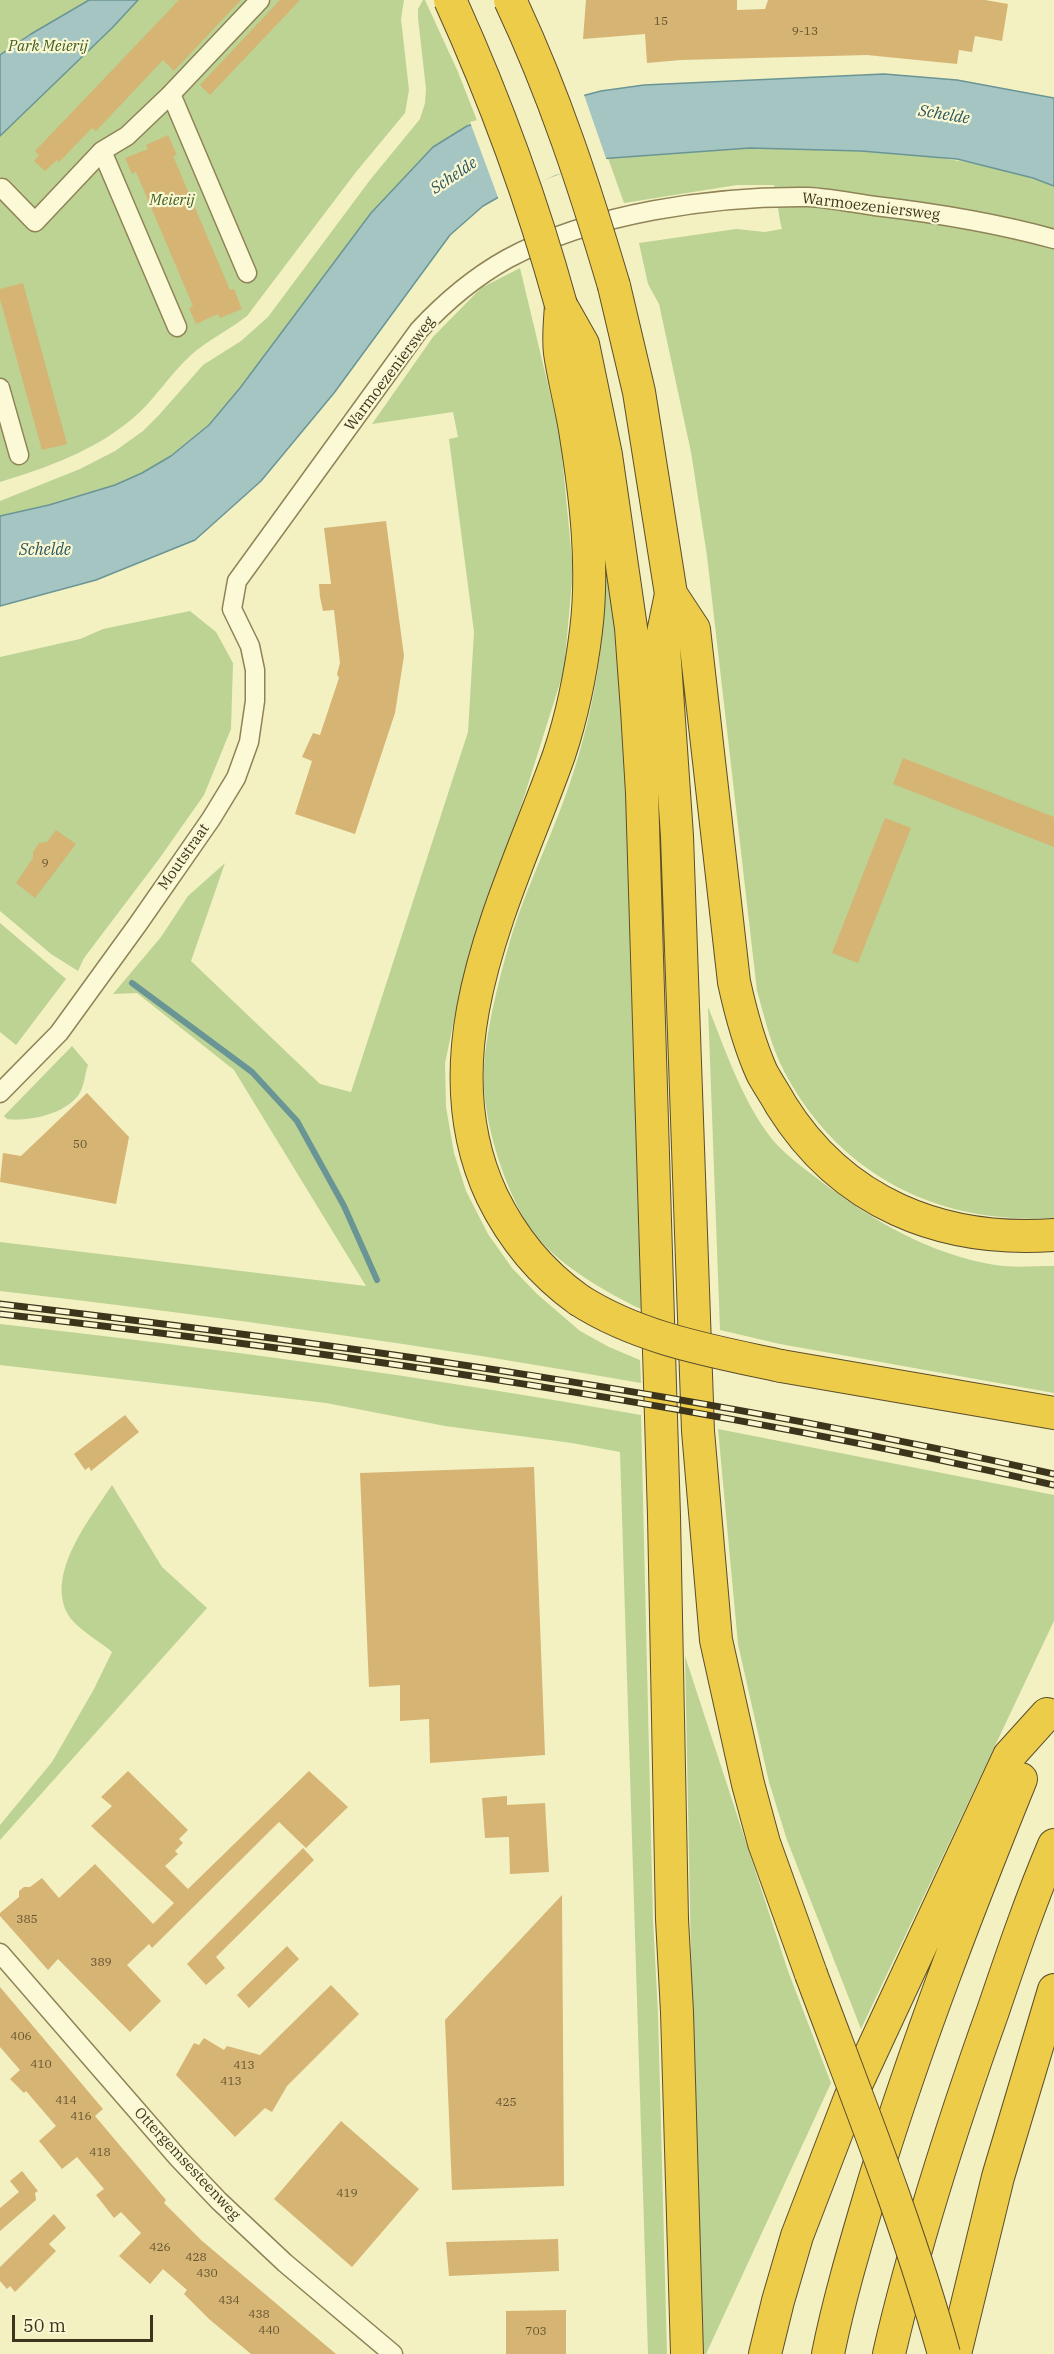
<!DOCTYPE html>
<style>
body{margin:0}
#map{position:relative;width:1054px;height:2354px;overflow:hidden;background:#f3f0c2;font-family:"IBM Plex Serif",serif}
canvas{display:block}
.scale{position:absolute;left:12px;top:2315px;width:141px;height:27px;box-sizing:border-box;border:3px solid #3d341c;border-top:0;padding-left:8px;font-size:18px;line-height:21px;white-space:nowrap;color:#3d341c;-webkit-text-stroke:4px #f9f8d3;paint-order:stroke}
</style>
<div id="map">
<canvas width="1054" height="2354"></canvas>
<div class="scale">50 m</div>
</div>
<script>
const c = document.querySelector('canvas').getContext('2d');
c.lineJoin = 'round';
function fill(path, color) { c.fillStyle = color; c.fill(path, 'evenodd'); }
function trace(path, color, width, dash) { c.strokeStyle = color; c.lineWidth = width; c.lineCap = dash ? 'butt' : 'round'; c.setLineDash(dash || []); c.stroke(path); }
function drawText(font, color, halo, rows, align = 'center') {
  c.font = font + ' "IBM Plex Serif",serif'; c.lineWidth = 4.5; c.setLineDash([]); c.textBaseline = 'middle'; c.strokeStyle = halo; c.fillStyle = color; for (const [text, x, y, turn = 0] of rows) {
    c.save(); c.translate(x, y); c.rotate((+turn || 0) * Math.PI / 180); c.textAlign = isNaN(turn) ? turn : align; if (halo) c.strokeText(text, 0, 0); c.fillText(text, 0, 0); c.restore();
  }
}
const green = new Path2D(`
 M0,0H404L401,19L409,90L405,113L356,172L247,316C229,330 208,340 191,355C169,375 154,401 132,419C94,451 46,468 0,482Z
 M423,0H425L458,72L478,123L371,213L240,388L209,425L171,456L142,473L115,485L49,505L0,516V501L80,469L115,451L143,431L159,415L203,365L241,341L268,317L370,180L420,119L425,103L426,89L418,18V9Z
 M750,148C854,150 956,149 1054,186V1218C939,1225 840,1176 785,1073C771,1047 765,1018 757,991L707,556L691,452L659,304L648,284L639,243L736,229L765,232L782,229C778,216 778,199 774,185H737L624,203L608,158Z
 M520,268L560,435L573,570L564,670L525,794L463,978L445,1063L446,1107L454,1153L466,1191L488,1234L512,1268L537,1294L580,1331L609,1347L640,1360L641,1383C428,1345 215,1316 0,1291V1242L366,1286L234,1070L137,993L113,994L161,937L188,896L225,863L191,961L320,1084L351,1092L468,732L474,632L449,439L458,437L453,412L372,424L433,337L481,288Z
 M605,550L617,631L626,795L641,1309C607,1293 562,1267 537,1237C507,1200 480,1116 484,1067C487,1025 500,975 512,934C530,877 559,822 576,764C598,693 607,624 605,550Z
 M190,611L216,632L233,663L231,729L204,795L159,859L84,958L78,971L51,954L0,911V657L80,639L103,629Z
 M0,923L66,979L16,1045L0,1032Z
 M708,1007C725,1049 740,1094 766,1131C780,1152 804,1168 823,1183C875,1222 930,1254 995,1265C1014,1268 1035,1266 1054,1266V1393L780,1344L720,1330Z
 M72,1046L88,1065C85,1073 85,1080 82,1088C73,1113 30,1122 7,1119L4,1116Z
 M0,1324C214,1348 429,1377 641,1415L653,1920L658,2013L667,2354H648L620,1452L572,1443L445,1426L326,1403L0,1365Z
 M718,1429L1054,1495V1621L861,2029L787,1840L769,1782L738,1644Z
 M112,1485L162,1567L207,1608L0,1840V1825L52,1762L94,1689L112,1652C101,1642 77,1629 69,1616C44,1575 90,1519 112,1485Z
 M685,1656L788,1971L831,2083L706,2354H699Z`);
const water = new Path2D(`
 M89,0H138L112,28L0,136V55L31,34Z
 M884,74L957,80L1054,98V186L1033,178L957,159L861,151L750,148L598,159L504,194L483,206L450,235L334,393L261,481L195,540L96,580L0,606V516L49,505L115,485L142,473L171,456L209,425L240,388L371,213L433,147L467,126L601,91L644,85Z`);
const pier = new Path2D(`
 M583,92L607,161L556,175L499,200L470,122Z`);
const stream = new Path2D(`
 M132,983L252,1072L297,1121L344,1206L377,1280`);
const building = new Path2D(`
 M179,0H241L174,71L163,60L96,131L92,128L59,162L57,160L45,171L34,161L39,155L35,151Z
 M280,0H300L210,95L200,85Z
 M586,0H737V10L765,9L768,0H985L1008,4L1002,41L975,36L972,52L959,50L957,64L867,55L681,60L647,63L645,34L583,39Z
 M168,135L177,155L173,156L230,290L234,289L242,309L220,318L218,314L196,324L189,308L193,306L136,172L132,174L125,158L148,149L146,145Z
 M23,283L67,444L42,450L0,299V289Z
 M386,521L404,656L395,713L355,834L295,814L312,761L302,757L313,733L320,735L339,678L337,674L340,663L334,610L323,611L320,597L319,584H331L324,528Z
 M903,758L1054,817V847L893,784Z
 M885,818L911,828L858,963L832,953Z
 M56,830L76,844L35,898L16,883L33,858V852L39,843L47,842Z
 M87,1093L129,1137L116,1204L0,1182L3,1153L21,1156Z
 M125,1415L139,1432L91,1471L89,1467L85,1470L74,1454Z
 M534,1467L545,1755L430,1763L429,1719L400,1721V1685L369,1687L360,1473Z
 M128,1771L188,1830L179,1839L183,1843L175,1851L178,1854L165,1866L188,1889L309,1771L348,1807L306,1848L279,1822L152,1948L149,1944L127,1965L161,2001L130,2032L58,1959L48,1970L0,1916V1913L19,1897V1891L24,1887H30L42,1878L59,1898L95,1864L153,1924L174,1903L91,1826L112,1806L101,1797Z
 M507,1796V1805L545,1803L549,1872L510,1874L509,1837L485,1838L482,1798Z
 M303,1848L314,1860L216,1957L225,1968L206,1985L187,1964Z
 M562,1895L564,2186L452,2190L445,2020Z
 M287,1946L299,1959L249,2008L237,1995Z
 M331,1985L359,2014L287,2086L272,2112L265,2108L235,2137L176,2075L194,2043L199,2045L204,2038L224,2050L227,2046L260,2055Z
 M0,1987L103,2109L95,2116L166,2200L164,2203L201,2240L336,2354H251L209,2319L184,2294L187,2290L163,2269L150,2284L119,2256L141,2233L121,2212L114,2218L96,2195L104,2189L77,2157L62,2169L39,2141L56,2126L26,2091L24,2093L10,2079L20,2070L0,2047Z
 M341,2121L419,2189L352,2267L274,2199Z
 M22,2171L38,2191L35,2193L36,2200L0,2231V2208L19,2192L10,2181Z
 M54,2214L66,2228L49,2244L56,2251L15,2292L10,2286L7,2289L0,2281V2267Z
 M558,2239L559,2271L449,2276L446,2242Z
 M566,2310V2354H506V2311Z`);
const minor = new Path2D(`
 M171,94L247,273
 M102,151L177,327
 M2,188L35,222L102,151L127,136L171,94L260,0
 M0,388L19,455
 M0,1093L59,1033L138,924L211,819L236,778L249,742L255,701V670L250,646L232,609L237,581L419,330C445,302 473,278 507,259C592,213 712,196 808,197C830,198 853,203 875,206C935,213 996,223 1054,239
 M0,1953L179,2159L219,2201L285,2263L393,2354`);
const motorway = new Path2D(`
 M614,286L639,392L671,594L663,633L677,836L698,1431L716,1640L748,1784L764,1843L811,1974
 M561,305L583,344L606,455L631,628L637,710L642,793L664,1516L672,1919L677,2012L687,2354
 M561,305C560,321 558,338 560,353C564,381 572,408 576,436C586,498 594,568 586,631C581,672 572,716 559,755C510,893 423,1049 492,1196C513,1239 540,1272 579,1300
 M671,594L694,629L734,982C741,1014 749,1044 762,1073C768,1084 775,1094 781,1105C842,1203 941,1243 1054,1235
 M781,1366L1054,1413
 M765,2354L778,2301L797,2236L850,2098L1009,1756L1047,1714
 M828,2354C840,2294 858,2236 875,2178C917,2042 968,1910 1021,1779
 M889,2354C916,2237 953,2123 993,2011C1012,1955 1031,1899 1054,1845
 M955,2354L998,2177L1054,1990`);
const rail = new Path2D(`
 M0,1304C354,1346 706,1395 1054,1474
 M0,1314C353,1354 707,1406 1054,1485`);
const motorwayBridge = new Path2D(`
 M450,0C495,99 532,200 561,305
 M510,0C554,93 585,188 614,286
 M579,1300C640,1339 712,1351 781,1366
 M811,1974C858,2100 908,2224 944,2354`);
const numberNames = [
 ["15",661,22],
 ["9-13",805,32],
 ["9",45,864],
 ["50",80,1145],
 ["385",27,1920],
 ["389",101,1963],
 ["406",21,2037],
 ["410",41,2065],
 ["413",244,2066],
 ["413",231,2082],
 ["414",66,2101],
 ["425",506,2103],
 ["416",81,2117],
 ["418",100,2153],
 ["419",347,2194],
 ["426",160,2248],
 ["428",196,2258],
 ["430",207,2274],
 ["434",229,2301],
 ["438",259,2315],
 ["440",269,2331],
 ["703",536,2332]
];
const parkNames = [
 ["Park Meierij",48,47],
 ["Meierij",172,201]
];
const streetNames = [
 ["Warmoezeniersweg",871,207,7],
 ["Warmoezeniersweg",390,374,-53],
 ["Moutstraat",184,857,-55],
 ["Ottergemsesteenweg",187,2164,47]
];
const waterNames = [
 ["Schelde",944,115,9],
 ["Schelde",454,176,-34],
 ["Schelde",45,550]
];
fill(green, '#bcd394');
fill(water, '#a5c5c3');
trace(water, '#6a9595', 1.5);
fill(pier, '#f3f0c2');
trace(stream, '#6a9595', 6);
fill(building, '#d6b473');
trace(minor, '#8f8357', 21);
trace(motorway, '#5d4e2b', 34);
trace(minor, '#fcfad6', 18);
trace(motorway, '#eccc49', 32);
trace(rail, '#3d341c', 7);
trace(rail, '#f9f8d3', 4.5, [14]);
trace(motorwayBridge, '#5d4e2b', 34, []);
trace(motorwayBridge, '#eccc49', 32);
drawText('12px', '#635432', null, numberNames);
drawText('italic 15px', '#3f5c21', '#f9f8d3', parkNames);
drawText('15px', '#3d341c', '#f9f8d3', streetNames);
drawText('italic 16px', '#2a555f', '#f9f8d3', waterNames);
</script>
